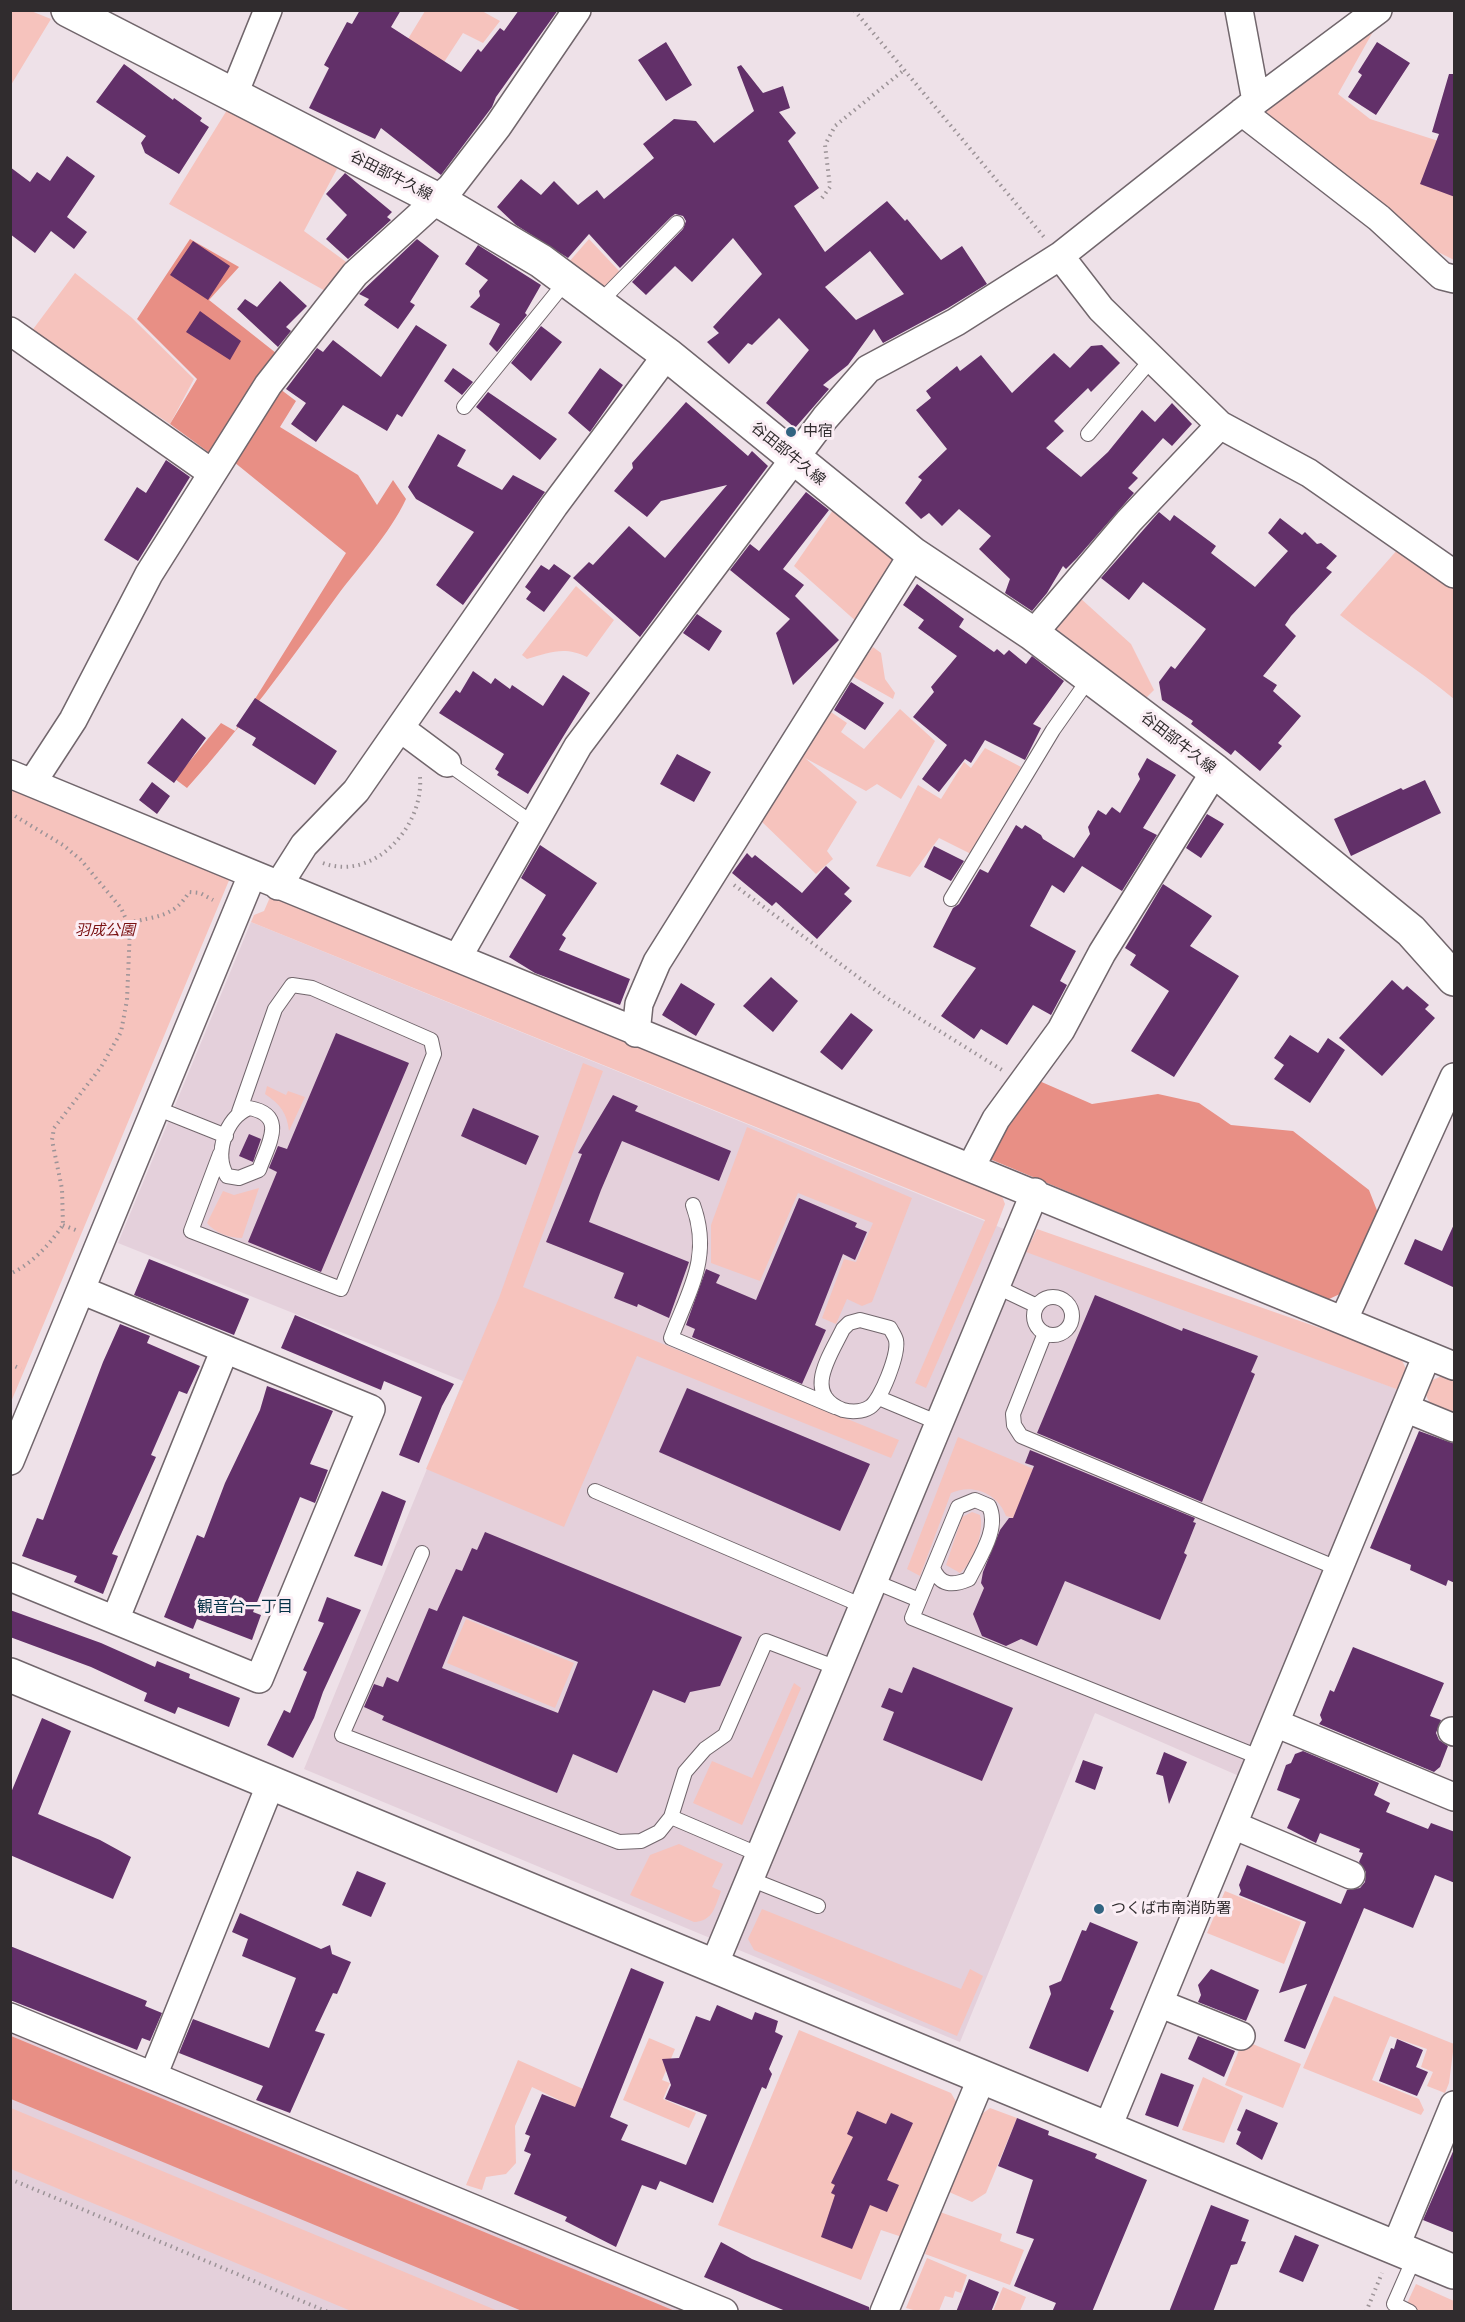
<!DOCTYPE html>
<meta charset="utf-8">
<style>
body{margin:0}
#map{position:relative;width:1465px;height:2322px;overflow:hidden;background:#eee1e8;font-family:Merriweather,serif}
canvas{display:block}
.frame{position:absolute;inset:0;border:12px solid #302c2e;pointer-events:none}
</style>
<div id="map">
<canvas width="1465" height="2322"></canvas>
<div class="frame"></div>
</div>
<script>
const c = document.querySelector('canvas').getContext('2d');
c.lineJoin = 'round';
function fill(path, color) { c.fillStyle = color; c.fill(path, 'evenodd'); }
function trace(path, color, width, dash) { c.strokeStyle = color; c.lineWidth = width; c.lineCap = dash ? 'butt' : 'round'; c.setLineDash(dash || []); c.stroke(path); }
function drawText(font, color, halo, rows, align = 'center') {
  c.font = font + ' Merriweather,"Noto Sans JP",serif'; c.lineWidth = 6; c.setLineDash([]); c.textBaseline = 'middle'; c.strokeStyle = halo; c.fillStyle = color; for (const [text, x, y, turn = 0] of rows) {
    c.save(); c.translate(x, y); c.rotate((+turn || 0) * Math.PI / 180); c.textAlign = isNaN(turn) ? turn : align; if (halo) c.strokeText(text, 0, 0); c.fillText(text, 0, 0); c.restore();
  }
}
const built = new Path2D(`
 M251,922L1399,1390L1239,1776L1095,1713L960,2042L304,1769L463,1381L118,1243Z
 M11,2032L687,2311H11Z`);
const green = new Path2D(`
 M11,10L31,11L51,19L11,85Z
 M425,11H482L500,21L483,43L463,33L433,79L397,57Z
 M1379,21L1338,94L1370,119L1454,146V260L1436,251L1266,112Z
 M227,110L338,167L304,231L353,267L329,293L169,204Z
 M589,239L620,272L605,287L596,286L568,263Z
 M75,273L131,317L194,379L170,424L31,332Z
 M833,510L893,557L894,565L858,623L794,566Z
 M1398,549L1454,588V699C1417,668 1378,645 1340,615Z
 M576,586L614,620L587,657C565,646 550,652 527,659L522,655Z
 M1079,597L1131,644L1154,690L1146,698L1055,628Z
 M873,647L881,653L885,679L895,693L893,699L852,676Z
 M900,709L935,741L901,799L877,784L866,791L805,758L857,802L827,851L833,859L816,874L760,820L828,710L847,723L841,732L864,749Z
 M985,748L1021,767L971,854L939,838L910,877L876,866L918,785L941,799L964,762L971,768Z
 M11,789L230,878L11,1402Z
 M271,895L1000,1191L1005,1204L997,1225L926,1388L915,1383L985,1220L251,922L254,915L264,911Z
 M583,1063L603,1071L523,1287L899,1440L891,1458L637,1356L564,1527L426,1469L499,1298Z
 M267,1086L286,1095L288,1091L305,1097L289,1131C287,1113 280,1104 265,1094Z
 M747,1127L912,1198L872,1302L862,1306L847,1299L836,1324L822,1318L844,1259L856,1262L873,1223L798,1193L760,1281L711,1263V1225Z
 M259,1188L242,1238C230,1238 215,1233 207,1223L223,1191L234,1195Z
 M1037,1229L1400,1356L1407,1371L1399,1390L1026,1252Z
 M1444,1375L1454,1380V1416L1431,1406L1424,1391L1428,1382Z
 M958,1437L1100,1497L1013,1518L1006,1516C998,1493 972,1483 951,1493L920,1576L907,1569Z
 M972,1512L980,1515C985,1531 973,1562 960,1573L946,1565L962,1517Z
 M466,1619L574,1663L555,1708L447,1663Z
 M794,1683L801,1688L742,1825L693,1803L712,1761L752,1778Z
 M679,1844L723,1864L712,1887L721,1891C715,1907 713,1921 694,1922L630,1895L650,1855Z
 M1225,1891L1301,1922L1284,1964L1207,1933Z
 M762,1909L961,1989L970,1969L983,1976L957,2036L754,1950L748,1939Z
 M1334,1996L1454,2044L1449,2083L1445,2093L1427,2086L1433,2072L1421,2067L1427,2049L1390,2036L1372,2080L1419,2099L1424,2110L1421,2115L1303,2068Z
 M799,2030L951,2093L958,2105L905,2238L881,2230L861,2280L718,2225Z
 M649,2038L675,2049L662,2080L670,2083L663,2099L696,2113L689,2128L623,2100Z
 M1243,2040L1301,2064L1283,2108L1225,2085Z
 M518,2060L590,2092L584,2112L532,2087L515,2126L516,2163L506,2174L486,2177L482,2190L466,2185Z
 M1203,2077L1243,2096L1224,2143L1182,2130Z
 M10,2108H11L498,2311H351L11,2169Z
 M990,2108L1017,2118L986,2193L972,2202L949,2192L979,2116Z
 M940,2212L1002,2234L1000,2241L1024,2250L1010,2285L925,2254Z
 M927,2258L967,2275L961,2293L955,2291L953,2298L945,2296L939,2311H917L906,2308Z
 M1416,2284L1454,2301V2311L1403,2312Z
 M1003,2287L1026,2297L1020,2311H993Z`);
const forest = new Path2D(`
 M190,239L239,267L209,300L276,353L215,457L170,424L197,379L137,319Z
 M276,386L296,401L280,427L358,475L377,505L393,480L406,499C389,535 361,564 337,596C289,662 242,727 187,788L175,779L221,723L235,731L346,553L234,462Z
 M1037,1080L1092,1104L1158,1094L1199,1103L1231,1125L1293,1131L1369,1190L1378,1213L1342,1293L1327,1300L985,1157Z
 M10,2036H11L675,2311H522L11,2099Z`);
const building = new Path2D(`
 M360,10H401L391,27L461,72L478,49L481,52L500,28L504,31L519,10H558L496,97L492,107L441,175L381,128L375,139L309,108L329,68L324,65L347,22L352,24Z
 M666,42L692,85L666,101L638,60Z
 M1377,42L1410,63L1376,115L1348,97L1362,75L1358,72Z
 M124,64L173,100L174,98L202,118L200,121L209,127L179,174L145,153L141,143L146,136L96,102Z
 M741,65L763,93L783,86L790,108L779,112L796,133L788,141L819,188L794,206L825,252L887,201L905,221L907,219L941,260L962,246L987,284L948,308L883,343L874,329L848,365L823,385L829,389L795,428L766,403L809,350L779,318L752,345L748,343L729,364L707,342L719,333L713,327L762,274L733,238L692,282L675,266L646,295L632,282L683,229L686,221L683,216L675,214L671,217L620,268L589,234L568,258L516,225L497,207L521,179L541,195L554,181L578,205L597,190L604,199L654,158L643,144L674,119L696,121L714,143L754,111L737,67ZM870,251L904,294L856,320L825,287Z
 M1449,74H1455V197L1420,184L1439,134L1432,132Z
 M67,156L95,176L67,217L87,232L74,249L51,231L35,253L10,234V167L30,182L37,172L50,181Z
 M345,173L392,212L387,217L391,220L348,259L326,239L347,215L326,194Z
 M417,239L439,256L410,302L415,305L398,329L364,305L369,299L359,294Z
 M193,241L230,266L208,300L170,275Z
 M478,245L541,285L525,313L527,315L497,352L489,344L500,324L470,307L480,296L479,291L488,280L465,264Z
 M280,281L307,306L286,327L291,331L278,347L237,309L245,299L257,307Z
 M200,311L241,341L230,360L186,332Z
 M416,325L447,345L402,417L397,414L387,431L343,405L316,442L291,424L306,403L286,389L317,348L323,352L333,340L381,377Z
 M541,326L562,342L531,381L511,363Z
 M1102,345L1120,363L1091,392L1088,388L1054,421L1064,431L1046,448L1081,477L1108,452L1142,410L1155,422L1172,403L1192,424L1172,446L1163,438L1132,473L1138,478L1128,488L1134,493L1077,558L1066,569L1063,566L1047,593L1032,611L1005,593L1010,579L979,549L991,536L959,509L942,526L929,513L921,519L905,503L922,480L918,477L947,449L916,410L931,398L926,391L957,366L960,371L981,355L1012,393L1054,353L1070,368L1091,346Z
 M453,368L473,382L462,395L444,381Z
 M600,368L623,385L590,432L568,413Z
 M488,392L557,439L540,460L476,407Z
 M686,402L748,456L752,451L768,466L640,637L573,578L589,562L593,565L629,526L665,558L727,485L661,501L647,517L614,491L633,468L632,463Z
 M438,434L466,450L457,466L502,490L513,475L545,492L463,605L436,585L474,532L416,499L408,487Z
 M166,460L190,477L138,561L104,540L137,487L146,493Z
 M806,492L829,510L783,569L804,585L795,596L839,640L793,685L776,633L790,619L730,570L750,544L759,551Z
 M1159,512L1170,521L1174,515L1216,546L1211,553L1255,587L1288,551L1268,533L1280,518L1302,535L1305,532L1317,544L1321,543L1337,556L1326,568L1332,572L1291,616L1285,625L1296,636L1263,676L1277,685L1273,691L1301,716L1278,743L1282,746L1260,771L1235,750L1231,755L1191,724L1193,721L1162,700L1159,682L1171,666L1175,669L1206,629L1143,582L1129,600L1101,578Z
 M554,564L571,576L544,612L526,599L531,592L525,587L541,565L549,570Z
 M917,584L964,619L959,627L994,652L997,649L1004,655L1009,650L1026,664L1032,656L1064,681L1033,724L1041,728L1025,760L985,740L971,763L965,759L939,792L922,779L947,745L913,717L934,692L931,687L957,656L918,628L924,620L903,605Z
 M697,614L722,631L709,651L683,633Z
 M473,671L491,684L495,678L510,689L512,685L543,706L563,675L590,693L528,794L497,775L499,772L495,769L504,754L439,713L456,690L460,693Z
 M851,682L884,703L865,730L834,710Z
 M255,698L337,751L315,785L252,745L256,738L236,726Z
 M182,718L206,738L174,783L147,763Z
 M677,754L711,772L694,802L660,784Z
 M1147,758L1176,775L1143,828L1157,835L1122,891L1082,866L1064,893L1052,885L1030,926L1076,951L1060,981L1067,985L1051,1015L1033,1005L1007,1045L981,1029L974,1039L941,1016L976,968L933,947L953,908L959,904L980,869L988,873L1016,825L1022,829L1025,825L1041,835L1043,839L1074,858L1090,834L1088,827L1098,810L1106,815L1112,807L1120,813L1140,779L1138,774Z
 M1425,780L1441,813L1351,856L1334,819L1401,788L1403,790Z
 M152,782L170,796L157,814L139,800Z
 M1207,814L1224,824L1201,858L1186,848Z
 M540,845L597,883L562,935L566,938L559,950L630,979L620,1005L535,973L509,957L546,895L521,878Z
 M934,846L964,861L951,881L924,867Z
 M747,853L752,858L755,855L802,893L826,866L850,888L844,894L852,901L817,939L776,902L772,906L732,873Z
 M1163,884L1212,916L1190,946L1239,976L1174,1077L1131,1051L1169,991L1130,965L1136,955L1125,948Z
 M771,977L798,1001L773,1032L743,1006Z
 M1392,980L1403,990L1407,986L1429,1005L1425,1009L1435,1018L1382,1076L1339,1038Z
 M681,983L715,1004L696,1036L662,1015Z
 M851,1013L873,1030L842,1070L820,1052Z
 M336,1033L409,1063L321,1272L248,1242L277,1172L269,1168L278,1146L287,1149Z
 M1290,1035L1318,1053L1328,1038L1345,1050L1310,1103L1274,1079L1284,1065L1274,1058Z
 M613,1095L638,1106L635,1111L731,1151L719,1181L622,1141L601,1190L589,1222L689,1262L669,1318L638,1304L637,1307L614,1298L624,1273L546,1242L582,1154L578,1153Z
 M473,1108L539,1136L526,1165L461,1136Z
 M249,1134L261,1139L253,1162L239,1156Z
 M799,1198L857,1223L855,1227L867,1232L855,1260L843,1254L815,1325L826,1330L802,1384L692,1337L695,1329L686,1325L706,1269L720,1275L716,1283L756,1300Z
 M1455,1222V1288L1404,1264L1415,1239L1442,1251Z
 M149,1259L249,1299L234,1335L134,1295Z
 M1095,1295L1182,1331L1183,1328L1258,1356L1251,1372L1255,1374L1202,1502L1037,1433Z
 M295,1315L454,1384L442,1406L419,1463L399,1455L422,1397L384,1381L381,1390L281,1348Z
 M120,1324L150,1336L147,1343L200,1366L187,1394L179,1391L151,1455L156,1457L112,1554L118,1556L103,1594L74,1582L77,1576L22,1556L37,1518L43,1520L103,1362Z
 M267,1386L333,1411L310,1464L328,1470L315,1503L300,1497L253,1612L261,1615L252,1640L197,1619L193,1629L164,1617L197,1535L204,1538L225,1483L260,1410Z
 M687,1388L870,1464L840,1531L659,1452Z
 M1419,1431L1455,1444V1583L1448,1580L1446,1586L1410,1570L1411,1565L1370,1548Z
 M1030,1450L1195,1518L1193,1522L1196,1523L1184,1553L1187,1555L1160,1620L1065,1581L1037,1646L1021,1639L1006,1646L982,1636L973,1614L984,1588L981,1583L983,1572L1000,1530L1009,1518H1013L1034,1466L1025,1463Z
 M382,1491L406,1501L382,1566L354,1556Z
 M485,1532L742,1637L720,1686L690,1692L685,1703L653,1690L617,1773L573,1754L557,1793L382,1720L384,1716L364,1707L374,1684L383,1687L387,1677L398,1682L429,1608L437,1611L456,1569L462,1571L472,1548L477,1550ZM463,1616L578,1662L558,1713L442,1668Z
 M327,1597L361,1610L323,1692L314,1718L293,1758L267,1745L284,1710L290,1713L307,1672L303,1670L324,1623L318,1621Z
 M10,1610L101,1643L155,1667L157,1661L190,1674L189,1678L240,1698L229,1727L178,1707L175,1714L144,1701L147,1693L91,1667L10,1637Z
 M1353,1647L1444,1683L1430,1716L1441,1720L1436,1733L1439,1740L1448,1746L1440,1767L1434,1772L1319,1724L1322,1720L1320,1715L1330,1690L1334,1692Z
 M913,1667L1013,1708L982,1781L883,1740L894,1712L881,1707L889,1688L902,1693Z
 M42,1718L71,1731L38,1814L100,1840L131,1857L113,1899L10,1855V1795Z
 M1303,1751L1379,1783L1374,1795L1390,1803L1386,1812L1428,1829L1431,1823L1455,1832V1883L1435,1875L1413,1928L1364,1908L1305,2049L1284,2041L1307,1984L1279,1993L1306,1922L1239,1895L1241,1891L1239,1885L1247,1865L1341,1904L1347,1890L1360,1888L1365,1882L1366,1872L1359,1862L1363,1853L1359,1852L1360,1849L1320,1833L1316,1843L1287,1828L1300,1799L1277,1790L1286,1765L1291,1763L1295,1754Z
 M1164,1752L1187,1762L1169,1804L1163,1776L1156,1774Z
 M1083,1760L1103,1767L1095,1790L1075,1782Z
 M357,1871L386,1883L371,1917L342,1905Z
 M240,1913L321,1949L330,1945L332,1954L351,1962L337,1994L333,1993L315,2031L325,2034L290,2113L256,2100L263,2086L179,2053L193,2019L269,2048L296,1978L242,1956L248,1939L232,1932Z
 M1090,1922L1138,1942L1110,2009L1114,2011L1088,2072L1029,2048L1051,1994L1049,1986L1061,1981L1082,1930L1086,1931Z
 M10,1946L147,2001L145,2006L162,2013L150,2041L142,2038L137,2050L10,2000Z
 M631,1968L664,1982L610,2117L628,2125L621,2140L686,2165L707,2115L665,2099L671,2085L662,2059L679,2058L696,2016L710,2021L717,2005L752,2020L755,2012L778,2021L775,2032L783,2036L769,2069L772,2074L766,2089L762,2087L713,2203L660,2181L656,2190L642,2185L616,2247L565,2221L567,2217L514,2194L531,2154L524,2151L530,2136L525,2134L542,2094L575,2107Z
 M1211,1969L1259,1990L1246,2021L1198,2002L1201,1995L1198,1985Z
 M1198,2036L1235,2051L1224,2077L1188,2059Z
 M1397,2039L1423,2050L1416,2067L1428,2072L1417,2096L1379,2081L1391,2048L1394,2049Z
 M1161,2073L1194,2085L1178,2127L1145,2115Z
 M1246,2109L1278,2123L1262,2160L1236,2144L1241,2132L1237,2130Z
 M857,2111L886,2124L891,2113L913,2123L887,2180L899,2185L887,2212L870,2205L852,2249L821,2237L835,2195L831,2193L835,2185L831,2183L853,2137L847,2134Z
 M1017,2118L1049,2131L1048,2135L1097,2154L1095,2158L1147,2180L1092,2312H1052L1056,2303L1014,2286L1034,2239L1016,2233L1033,2180L998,2166Z
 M1455,2147V2233L1423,2220Z
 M1211,2205L1249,2220L1241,2241L1246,2242L1237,2264L1231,2265L1213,2312H1169Z
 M1295,2235L1319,2245L1303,2282L1279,2272Z
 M721,2242L752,2259L869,2307V2312H788L704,2277Z
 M969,2279L999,2292L991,2312H956Z`);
const path = new Path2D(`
 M696,10L697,15
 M854,10L1044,237
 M822,198L830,187L825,145L835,126L904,70
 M10,813L63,845L81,860L121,908L130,928L127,1000L121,1032L101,1067L54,1128L52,1140L62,1189L63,1225C50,1244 32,1264 10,1274
 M323,863C374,882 424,826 420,777
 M734,885L885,997L1002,1070
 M128,923C155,916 174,918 189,892L200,893L213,900
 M63,1225L78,1231
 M10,1364L21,1369
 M10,2179L328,2312
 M1366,2312L1382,2273`);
const service = new Path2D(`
 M599,303L677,223
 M464,407L567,280
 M1088,434L1151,360
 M447,763L532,823
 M951,899L1053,730L1091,676
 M156,1108L226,1136
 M249,1108C288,1115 268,1144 259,1170L239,1178L227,1176C214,1155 225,1118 249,1108Z
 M220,1154L191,1231L341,1289L434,1054L431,1040L312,988L292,985L275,1009L239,1112
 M693,1205C712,1257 689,1290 671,1338L835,1407
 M995,1286L1037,1306
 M1034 1316a19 19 0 1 1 38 0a19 19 0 1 1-38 0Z
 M860,1320L890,1328C892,1332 895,1336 896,1340C899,1354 881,1400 870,1407C862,1412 851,1412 843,1410C802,1394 830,1356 843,1329L849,1323Z
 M1045,1333L1013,1414L1014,1425L1021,1436L1339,1569
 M879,1398L939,1423
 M595,1491L863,1606
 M422,1553L342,1735L619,1842L641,1841L659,1832L671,1817L685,1772L705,1749L725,1735L766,1641L837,1668
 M933,1568C940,1586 953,1586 969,1579C979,1558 1000,1529 989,1506L975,1500L958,1507L912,1618L1261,1758
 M873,1581L919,1600
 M671,1817L760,1855
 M750,1879L818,1906
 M1410,2312L1394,2304L1415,2256`);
const minor = new Path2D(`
 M1239,10L1256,101
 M234,94L268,10
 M1242,112L1379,218L1442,276L1454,279
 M1060,256L1101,309L1220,425L1309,473L1454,574
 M10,331L212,473
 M1033,634L1129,521L1220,425
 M400,728L447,763
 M10,774C491,973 974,1168 1454,1366
 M32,783L73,720L149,574L268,385L355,274L451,187L498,126L577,10
 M278,886L304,845L356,791L554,506L657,368L669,356
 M458,957L578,746L825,418L868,369L956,322L1060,256L1256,101L1378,10
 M636,1033L639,1004L657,962L913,554
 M971,1167L996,1119L1061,1030L1102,953L1215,771
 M1344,1319L1454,1077
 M1405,1408L1454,1428
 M10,1461L252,875
 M10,1577L259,1679L371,1409L81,1290
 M115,1620L225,1349
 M1275,1723L1454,1797
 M1452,1731L1454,1732
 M1233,1825L1351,1875
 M714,1965L1035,1192
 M1161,2004L1241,2036
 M10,2017L724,2312
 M153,2076L271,1783
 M1107,2129L1427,1355
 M1395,2248L1454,2105
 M884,2312L982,2077`);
const tertiary = new Path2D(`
 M10,1675L1454,2272`);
const secondary = new Path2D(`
 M68,10L438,200L541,261L669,356L913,554L1033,634L1215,771L1411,931L1454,979`);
const markers = [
 [791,432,6,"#316481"],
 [1099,1909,6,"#316481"]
];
const streetNames = [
 ["谷田部牛久線",391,176,27],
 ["谷田部牛久線",788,454,39],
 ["谷田部牛久線",1178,743,38]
];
const poiNames = [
 ["中宿",803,432],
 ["つくば市南消防署",1111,1909]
];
const parkNames = [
 ["羽成公園",105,931]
];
const neighbourhoodNames = [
 ["観音台一丁目",245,1607]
];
fill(built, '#e4d0db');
fill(green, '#f6c3bd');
fill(forest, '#e88f85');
fill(building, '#623069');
trace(service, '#71666c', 16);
trace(minor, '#71666c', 30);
trace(tertiary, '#71666c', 36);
trace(secondary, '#71666c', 36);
trace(path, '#9c9397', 4, [1.5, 4.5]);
trace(service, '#fff', 14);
trace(minor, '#fff', 27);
trace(tertiary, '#fff', 33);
trace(secondary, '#fff', 33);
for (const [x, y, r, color] of markers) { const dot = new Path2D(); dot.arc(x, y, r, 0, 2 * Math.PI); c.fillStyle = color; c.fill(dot); trace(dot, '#fbeef5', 2); }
drawText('15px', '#302c2e', '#fbeef5', streetNames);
drawText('15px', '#302c2e', '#fbeef5', poiNames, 'left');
drawText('italic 15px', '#7a1112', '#fbeef5', parkNames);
drawText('16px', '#043146', '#fbeef5', neighbourhoodNames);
</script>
